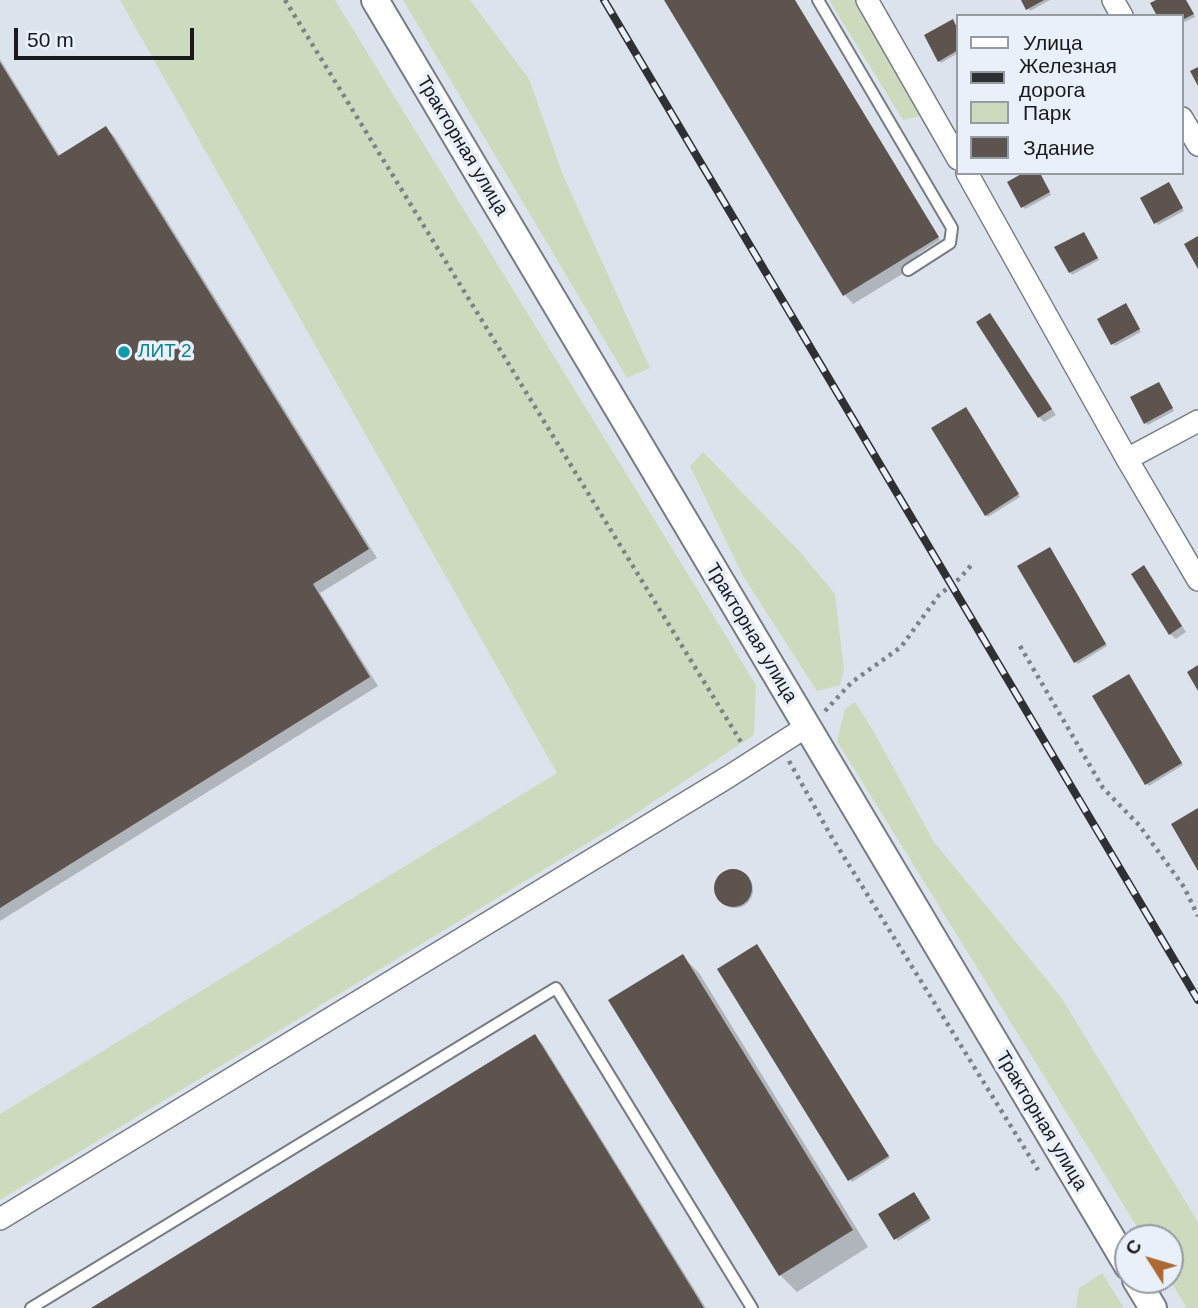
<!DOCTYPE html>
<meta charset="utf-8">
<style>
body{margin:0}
#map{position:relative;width:1198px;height:1308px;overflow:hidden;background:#dde3ec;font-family:Arial,sans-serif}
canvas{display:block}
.legend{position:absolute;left:956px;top:14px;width:228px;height:161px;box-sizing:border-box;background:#eaf0f9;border:2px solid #969aa1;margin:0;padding:9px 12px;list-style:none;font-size:21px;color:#181a1d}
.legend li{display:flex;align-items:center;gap:14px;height:35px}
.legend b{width:35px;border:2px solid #969aa1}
.north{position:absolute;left:1114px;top:1224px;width:70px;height:70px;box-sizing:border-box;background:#eaf0f9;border:2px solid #969aa1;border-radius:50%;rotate:307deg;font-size:19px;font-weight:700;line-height:28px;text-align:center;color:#181a1d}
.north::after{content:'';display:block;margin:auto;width:24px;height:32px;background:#ab6a34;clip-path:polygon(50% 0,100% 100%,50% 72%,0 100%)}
.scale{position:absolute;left:14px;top:28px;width:180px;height:32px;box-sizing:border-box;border:4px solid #181a1d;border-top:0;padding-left:9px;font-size:21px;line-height:24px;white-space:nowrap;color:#181a1d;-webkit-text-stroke:5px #eaf0f9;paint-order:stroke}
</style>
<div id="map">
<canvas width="1198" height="1308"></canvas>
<ul class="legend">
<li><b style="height:9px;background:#fff"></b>Улица</li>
<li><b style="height:9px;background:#2e3034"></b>Железная дорога</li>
<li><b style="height:19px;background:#cddabe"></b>Парк</li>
<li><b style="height:19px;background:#5d5450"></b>Здание</li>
</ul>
<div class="north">С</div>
<div class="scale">50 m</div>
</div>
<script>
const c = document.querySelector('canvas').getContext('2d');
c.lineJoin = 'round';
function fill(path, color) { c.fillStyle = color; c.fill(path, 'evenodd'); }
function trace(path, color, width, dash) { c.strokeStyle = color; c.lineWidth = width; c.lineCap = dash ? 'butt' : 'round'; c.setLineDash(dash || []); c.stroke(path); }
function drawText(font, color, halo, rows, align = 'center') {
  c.font = font + ' Arial,sans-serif'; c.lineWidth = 7; c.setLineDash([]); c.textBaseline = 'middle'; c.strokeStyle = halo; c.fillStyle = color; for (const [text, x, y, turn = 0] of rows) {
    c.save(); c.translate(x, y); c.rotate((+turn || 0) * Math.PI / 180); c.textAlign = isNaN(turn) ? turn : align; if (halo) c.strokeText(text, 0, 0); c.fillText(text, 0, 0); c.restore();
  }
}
const green = new Path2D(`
 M120,0H335L756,685L754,735L632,816L0,1200V1114L557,773Z
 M403,0H470L529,79L563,175L650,368L627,378Z
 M829,0H857L925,115L903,120Z
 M703,452L801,553L835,594L844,670L840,685L817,691L743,576L690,466Z
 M855,702L874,732L934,842L1061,997L1198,1222V1308H1187L1170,1280V1238H1144L837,741L845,709Z
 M1102,1273L1124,1308H1076L1079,1288Z`);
const shadow = new Path2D(`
 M666,0H794L940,240L918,254L922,262L853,304L845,295Z
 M1023,0H1050L1030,11Z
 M1160,0H1186L1195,17L1182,23V16Z
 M955,24L958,31V53L941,63L939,60Z
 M0,59L60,156L106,128L115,137L377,558L320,593L378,686L0,921Z
 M1040,173L1051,195L1025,209L1023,207Z
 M1171,186L1184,211L1158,225L1142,198Z
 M1086,236L1099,260L1072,275L1070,272Z
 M1128,307L1141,332L1115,346L1113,344Z
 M995,321L1056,415L1044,422L1039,417Z
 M1161,386L1174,411L1148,425L1146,423Z
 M968,411L1020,497L988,517L986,515Z
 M1052,551L1107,646L1078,664L1076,662Z
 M1144,568L1186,632L1176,639L1170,634Z
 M1131,678L1183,765L1149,786L1147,784Z
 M717 890a18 18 0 1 1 36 0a18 18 0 1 1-36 0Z
 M759,948L890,1158L852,1182L850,1179Z
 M682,956L699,973L868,1247L797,1292L780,1275Z
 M535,1036L543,1045L706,1308H95Z
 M916,1197L931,1220L898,1241L896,1238Z`);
const building = new Path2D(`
 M664,0H795L939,237L843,296Z
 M1021,0H1044L1026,10Z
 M1156,0H1186L1194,14L1182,20V16H1157L1150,3Z
 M953,19L958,30V50L938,62L924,35Z
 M0,62L58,156L106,126L369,549L313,584L370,677L0,908Z
 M1198,67V86L1190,71Z
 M1023,173H1040L1050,192L1021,208L1007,182Z
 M1169,182L1183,208L1154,224L1140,198Z
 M1084,232L1098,258L1069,273L1054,247Z
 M1198,236V269L1184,244Z
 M1126,303L1140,329L1111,345L1097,319Z
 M990,313L1052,409L1038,418L976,322Z
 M1159,382L1173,408L1144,424L1130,397Z
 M966,407L1019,494L985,516L931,428Z
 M1050,547L1106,644L1074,663L1017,566Z
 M1144,565L1182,626L1169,635L1131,574Z
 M1198,665V691L1187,672Z
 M1129,674L1182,763L1145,785L1092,696Z
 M1198,808V871L1171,824Z
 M714 888a19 19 0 1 1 38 0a19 19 0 1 1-38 0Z
 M757,944L889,1156L848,1181L717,969Z
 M683,954L853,1230L779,1276L608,1000Z
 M535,1034L704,1308H91Z
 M914,1192L930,1218L894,1240L878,1214Z`);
const path = new Path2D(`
 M285,0L741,742
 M1020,646L1103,788L1139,825L1184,887L1198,916
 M825,711L852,682L901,647L939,595L960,578L974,562
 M789,761L831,836L1038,1170`);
const service = new Path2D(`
 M818,0L952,228L950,243L908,270
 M31,1308L556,988L752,1308`);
const minor = new Path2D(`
 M867,0L958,159
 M1113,0L1122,16
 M1182,118L1198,145
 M967,173L1127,459L1198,580
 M1127,459L1198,421
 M0,1219L728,777L806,727`);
const tertiary = new Path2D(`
 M375,0L1128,1266
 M1136,1280L1153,1308`);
const rail = new Path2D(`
 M604,0L1198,1000`);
const markers = [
 [124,352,7,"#0f9aa8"]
];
const streetNames = [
 ["Тракторная улица",462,146,59],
 ["Тракторная улица",751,633,59],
 ["Тракторная улица",1041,1121,59]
];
const cultureNames = [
 ["ЛИТ 2",138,352]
];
fill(green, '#cddabe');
fill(shadow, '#0003');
fill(building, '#5d5450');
trace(service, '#777c84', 14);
trace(minor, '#777c84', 24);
trace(tertiary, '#777c84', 30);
trace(path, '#7e8288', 4.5, [3.5, 5]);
trace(service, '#fff', 10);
trace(minor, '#fff', 21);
trace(tertiary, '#fff', 26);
trace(rail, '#2e3034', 8);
trace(rail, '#eaf0f9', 5, [16]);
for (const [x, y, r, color] of markers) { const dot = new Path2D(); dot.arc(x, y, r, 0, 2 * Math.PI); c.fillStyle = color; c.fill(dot); trace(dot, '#eaf0f9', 2.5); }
drawText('19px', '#181a1d', '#eaf0f9', streetNames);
drawText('19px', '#0d838f', '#eaf0f9', cultureNames, 'left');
</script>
